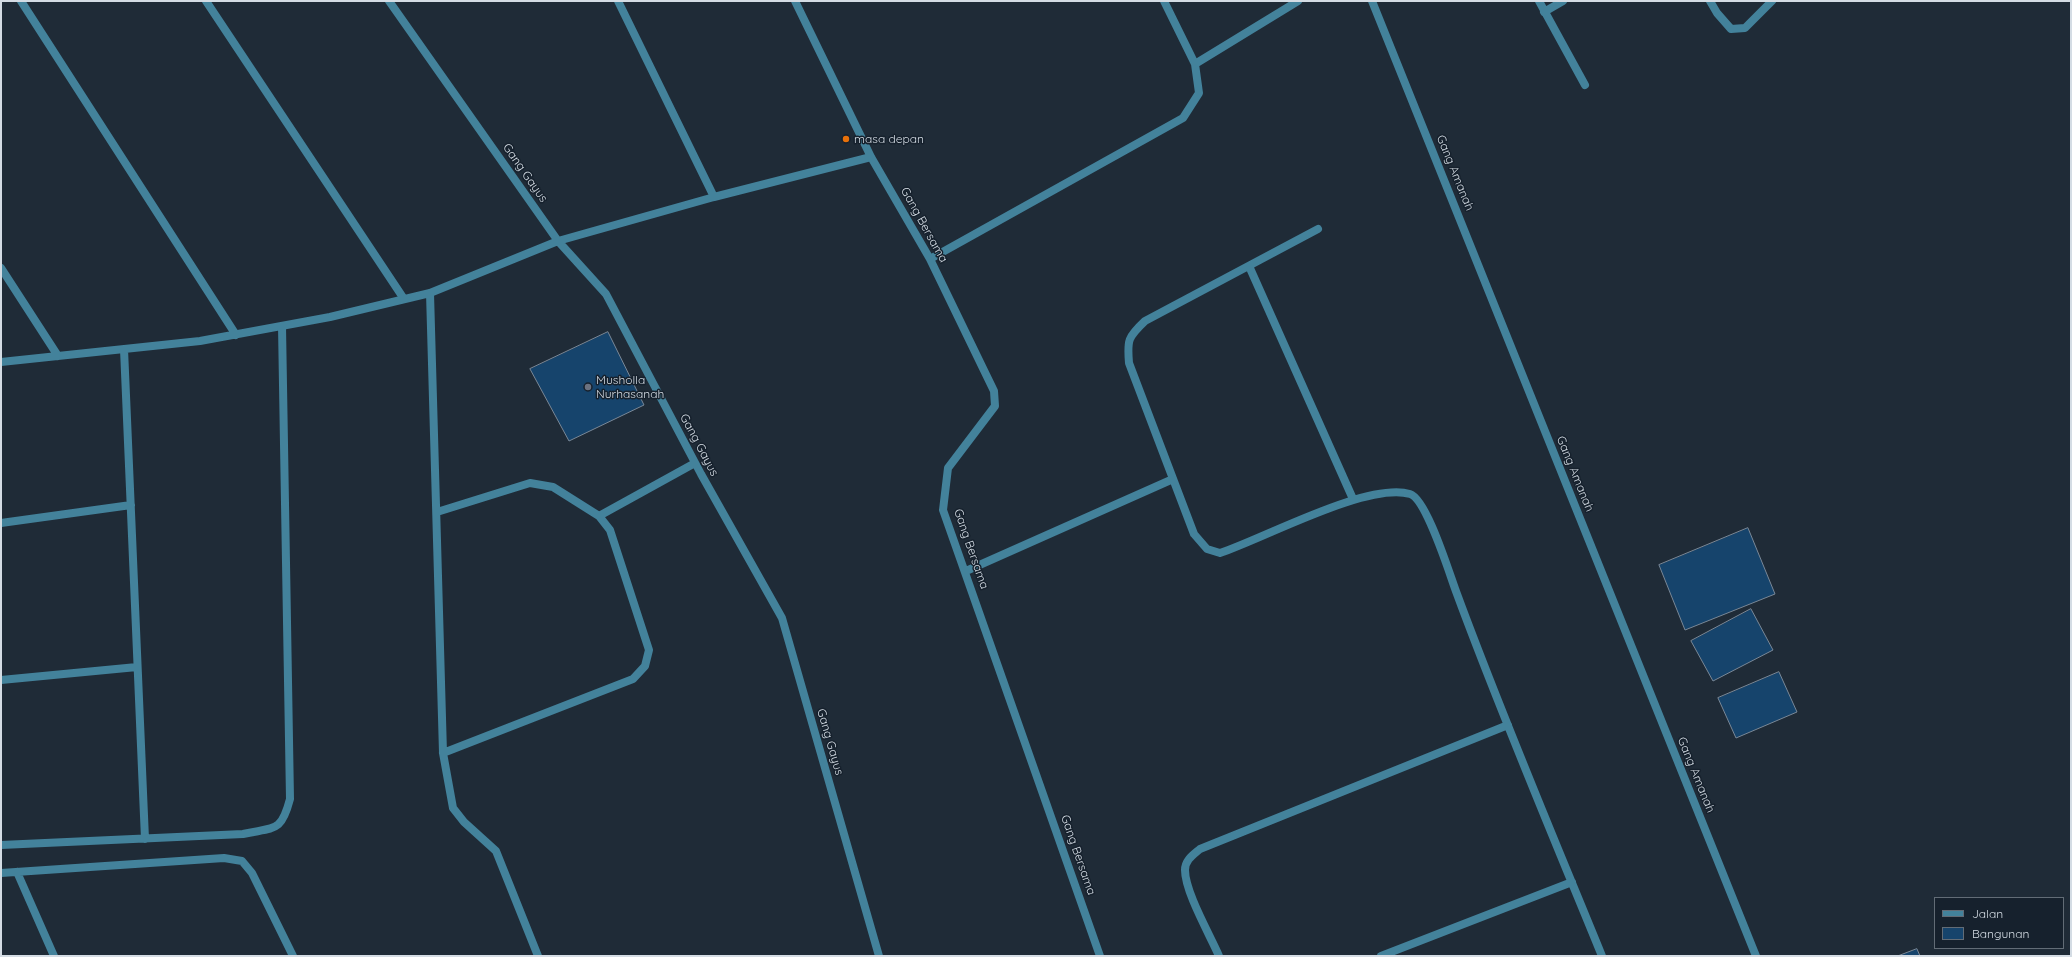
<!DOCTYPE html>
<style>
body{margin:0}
#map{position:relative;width:2072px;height:957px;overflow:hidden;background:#1f2b37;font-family:Quicksand,sans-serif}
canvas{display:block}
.frame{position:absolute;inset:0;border:2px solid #d4dce4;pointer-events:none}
.legend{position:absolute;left:1934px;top:897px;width:130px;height:52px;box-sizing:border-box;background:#16212d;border:1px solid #626c76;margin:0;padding:5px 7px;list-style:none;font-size:12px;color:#d4dce4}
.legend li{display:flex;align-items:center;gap:8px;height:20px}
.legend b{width:20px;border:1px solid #626c76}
</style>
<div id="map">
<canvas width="2072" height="957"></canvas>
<div class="frame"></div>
<ul class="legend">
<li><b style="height:5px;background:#43829b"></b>Jalan</li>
<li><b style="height:11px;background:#16446c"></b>Bangunan</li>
</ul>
</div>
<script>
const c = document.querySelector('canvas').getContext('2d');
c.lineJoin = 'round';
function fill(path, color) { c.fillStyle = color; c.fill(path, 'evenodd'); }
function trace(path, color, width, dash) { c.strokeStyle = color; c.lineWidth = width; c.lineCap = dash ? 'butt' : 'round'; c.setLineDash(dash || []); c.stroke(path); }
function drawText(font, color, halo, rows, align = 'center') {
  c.font = font + ' Quicksand,sans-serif'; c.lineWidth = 3; c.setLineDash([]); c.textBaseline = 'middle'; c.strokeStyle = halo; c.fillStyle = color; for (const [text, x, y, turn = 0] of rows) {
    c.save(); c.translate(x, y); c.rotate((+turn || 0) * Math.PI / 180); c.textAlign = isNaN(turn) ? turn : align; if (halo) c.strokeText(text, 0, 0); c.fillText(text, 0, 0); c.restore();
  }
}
const building = new Path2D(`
 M608,332L644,405L569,441L530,369Z
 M1748,528L1775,594L1685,630L1659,565Z
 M1751,609L1773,650L1713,681L1691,641Z
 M1779,672L1797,712L1736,738L1718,698Z
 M1917,949L1920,956H1898Z`);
const minor = new Path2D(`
 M21,1L236,335
 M206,1L404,299
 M389,1L558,241L606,294L701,474L782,618L879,956
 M618,1L714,197
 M795,1L871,157L930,259L994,391L995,406L948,468L943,510L1100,956
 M1372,1L1756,956
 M1539,1L1585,85
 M1710,1L1717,13L1731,29L1745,28L1772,1
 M1544,12L1563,1
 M1195,64L1298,1
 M1318,229L1145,321C1128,337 1127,340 1129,363L1194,534L1207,549L1220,553C1265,538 1367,482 1410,494C1427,499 1450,576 1457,594C1502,716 1553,836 1602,956
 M930,259L1183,118L1199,93L1195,64L1164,1
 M1249,266L1353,499
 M1,268L58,356
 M430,293L443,753L453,808L464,822L496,851L538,956
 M124,349L145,839
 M1,362L200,341L330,317L430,293L558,241L714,197L871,157
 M437,512L530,483L553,487L599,516L610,530L649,650L645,666L633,679L443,753
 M599,516L695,463
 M1,523L131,505
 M966,571L1173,479
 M1,680L137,667
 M1,845L243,834C275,827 281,833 290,799L282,326
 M17,872L54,956
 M1,873L224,858L242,861L252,873L293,956
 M1219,956C1210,935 1185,892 1185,870C1185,860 1193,855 1200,849L1508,725
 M1381,956L1572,882`);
const markers = [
 [846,139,4,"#e8710a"],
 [588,387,4,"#6b7280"]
];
const poiNames = [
 ["masa depan",854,139],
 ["Musholla",596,380],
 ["Nurhasanah",596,394]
];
const streetNames = [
 ["Gang Gayus",525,173,55],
 ["Gang Amanah",1455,173,68],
 ["Gang Bersama",924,225,61],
 ["Gang Gayus",699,445,62],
 ["Gang Amanah",1575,474,68],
 ["Gang Bersama",971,549,71],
 ["Gang Gayus",830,742,74],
 ["Gang Amanah",1696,775,68],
 ["Gang Bersama",1078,855,71]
];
fill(building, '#16446c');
trace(building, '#7a8897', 1);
trace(minor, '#43829b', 8);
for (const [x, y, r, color] of markers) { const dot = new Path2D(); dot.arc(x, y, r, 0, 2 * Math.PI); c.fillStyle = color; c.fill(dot); trace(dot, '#16212d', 1.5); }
drawText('12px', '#d4dce4', '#16212d', poiNames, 'left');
drawText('12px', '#d4dce4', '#16212d', streetNames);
</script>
